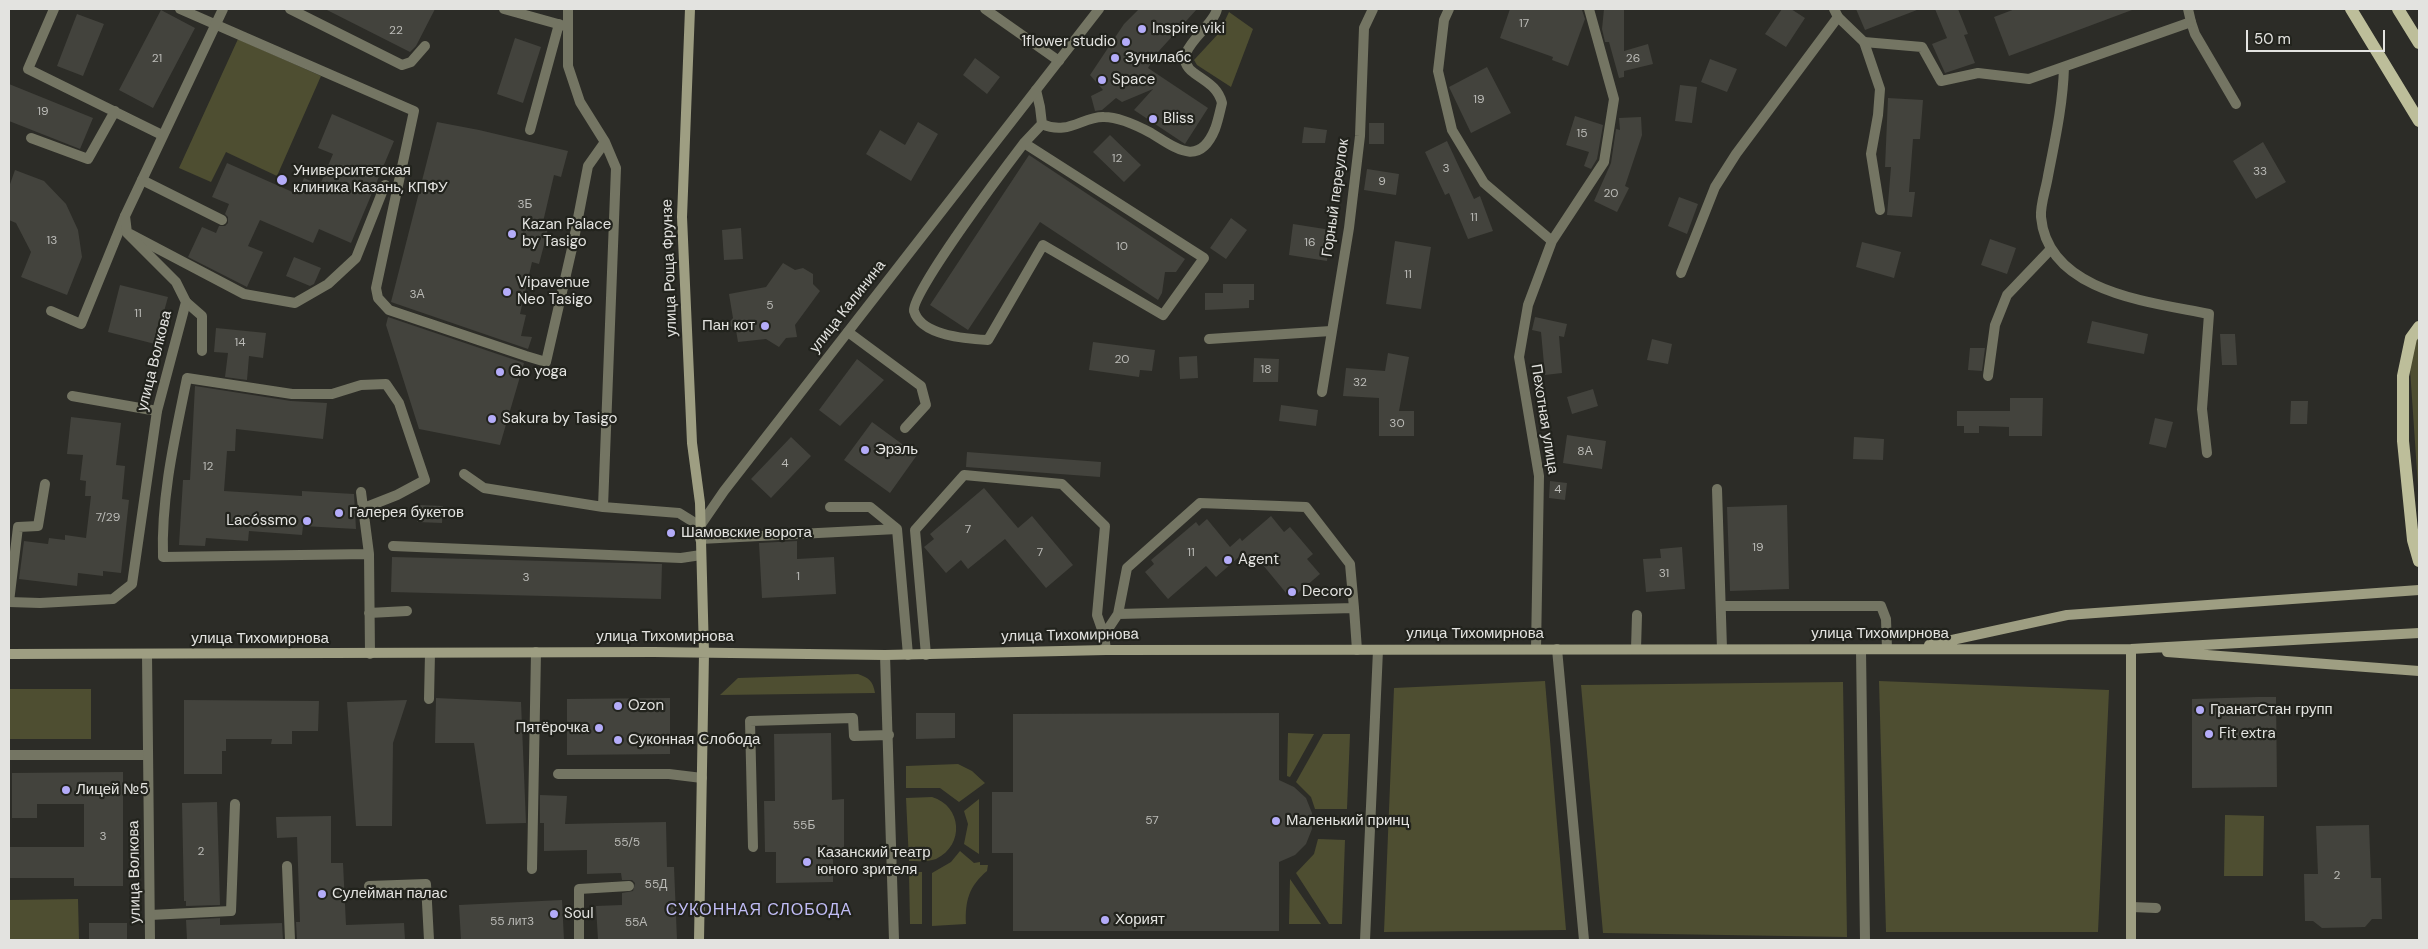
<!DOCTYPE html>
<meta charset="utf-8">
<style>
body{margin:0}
#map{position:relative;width:2428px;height:949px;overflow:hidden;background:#2c2c27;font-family:"DM Sans",sans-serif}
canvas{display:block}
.frame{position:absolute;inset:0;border:10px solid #e3e3e0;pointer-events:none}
.scale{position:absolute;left:2246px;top:30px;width:139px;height:22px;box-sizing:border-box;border:2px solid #e3e3e0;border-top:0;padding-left:6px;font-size:15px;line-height:18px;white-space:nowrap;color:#e3e3e0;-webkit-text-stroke:4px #22231d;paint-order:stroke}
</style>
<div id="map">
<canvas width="2428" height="949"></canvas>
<div class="frame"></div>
<div class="scale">50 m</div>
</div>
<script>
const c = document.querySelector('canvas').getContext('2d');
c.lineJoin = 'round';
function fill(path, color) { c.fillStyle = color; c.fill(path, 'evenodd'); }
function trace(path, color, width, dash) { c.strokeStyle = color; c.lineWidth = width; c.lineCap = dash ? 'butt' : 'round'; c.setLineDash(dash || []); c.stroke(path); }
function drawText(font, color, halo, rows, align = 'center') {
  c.font = font + ' "DM Sans",sans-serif'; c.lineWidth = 4.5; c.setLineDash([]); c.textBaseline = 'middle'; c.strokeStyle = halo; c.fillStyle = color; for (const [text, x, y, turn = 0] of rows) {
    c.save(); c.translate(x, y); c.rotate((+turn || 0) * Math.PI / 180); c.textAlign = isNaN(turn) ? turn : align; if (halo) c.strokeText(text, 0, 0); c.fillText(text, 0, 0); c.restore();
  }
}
const green = new Path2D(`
 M1229,12L1253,29L1231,87L1197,65L1194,60L1219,33Z
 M238,39L321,76L277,176L226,152L211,182L179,168Z
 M2419,335V501L2410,369L2413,345Z
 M858,674C869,678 873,681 875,693L720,695L738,678Z
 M1545,681L1566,930L1384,932L1394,688Z
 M1879,681L2109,690L2098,932H1886Z
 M1843,682L1847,937L1603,933L1581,685Z
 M9,689H91V739H9Z
 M1288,733L1314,734L1290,777L1287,776Z
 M1323,734H1350L1347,809H1315L1311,797L1296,782Z
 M958,764L972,771L985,783L959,802L940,788H906V766Z
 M932,797C962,806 965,845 936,859C928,862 917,861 909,861L906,798Z
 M979,799V854L964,844L968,824L964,811Z
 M2225,815L2264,816L2263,876H2224Z
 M1318,839L1345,840L1342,924H1329L1296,873L1314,854Z
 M960,851L974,863L980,862V865H988L987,871C969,886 965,901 966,924L932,926V873L951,862Z
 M909,872H922V924H910Z
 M1290,879L1321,924H1289Z
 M78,899L79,940H9V900Z`);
const building = new Path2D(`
 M325,9H435L416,46L410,52Z
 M1139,9H1197L1158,52L1148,68L1208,108L1185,144L1134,110L1153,89L1122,102L1116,98L1102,110L1095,111L1091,96L1103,90L1090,75L1124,24Z
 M1510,9L1582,10L1585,19L1568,66L1552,60L1553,57L1500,38Z
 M1604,9H1624V51L1648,44L1653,64L1624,71V77L1619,78L1609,42H1605L1602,29Z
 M1782,9H1791L1805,18L1786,47L1765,34Z
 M1856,9H1917V10L1865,30Z
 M1935,9H1958L1968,34L1964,35L1975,63L1945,73L1932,44L1947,38Z
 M2015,9H2132V10L2009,56L1994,17Z
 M161,10L195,28L153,108L119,90Z
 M77,14L104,24L83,76L57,66Z
 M515,38L541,47L523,103L497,94Z
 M975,58L1000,77L987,94L963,75Z
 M1710,59L1737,69L1727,92L1701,82Z
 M1487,67L1511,113L1471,133L1449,87Z
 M9,84L93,118L80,149L9,121Z
 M1680,85L1697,87L1692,123L1675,121Z
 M1888,98L1923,100L1920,139H1913L1909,192H1915L1912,217L1887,215L1891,167H1885Z
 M332,114L394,141L351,243L319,229L313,243L260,220L248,246L263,252L247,287L188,257L202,227L216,233L219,226H225L228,223V217L225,214L229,204L212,197L227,163L297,194L304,178L320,185L333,154L318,148Z
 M1575,116L1603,125L1597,159L1591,169L1584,166L1589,152L1566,145Z
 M1641,117L1642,135L1625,186L1629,188L1617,212L1594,201L1611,163L1616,129L1620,130L1619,118Z
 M437,122L479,130L568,151L561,177L554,175L543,222L549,224L544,245L539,264L532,262L520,314L526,315L521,336L532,337L528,349L391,302Z
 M918,122L938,134L911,181L866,154L880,130L905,145Z
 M1369,123H1384V144H1369Z
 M1304,127L1327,130L1325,143H1302Z
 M1110,135L1141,165L1124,182L1093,152Z
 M1447,141L1474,199L1480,196L1493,231L1468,239L1449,193L1445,195L1425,152Z
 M2263,142L2286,182L2256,199L2233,161Z
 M1029,155L1185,259L1176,272H1165L1162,293L1158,300L1040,222L968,330L930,305Z
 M1367,169L1399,174L1396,195L1364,190Z
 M15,170L44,181L66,204L78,230L82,257L67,295L21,277L31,252L16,223L9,220V187Z
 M1679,197L1698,204L1687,234L1668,226Z
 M1231,218L1247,230L1226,259L1210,248Z
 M1293,224L1331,230L1327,261L1289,255Z
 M741,228L743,259L724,260L722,230Z
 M1990,239L2016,248L2007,274L1981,265Z
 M1395,241L1431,247L1421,309L1386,304Z
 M1862,242L1901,252L1894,278L1856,267Z
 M294,257L321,268L314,284L310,286L286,276Z
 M783,263L795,270L803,268L813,274V284L820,291L795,325L797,337L786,338L779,347L766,339L738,342L736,330L728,324L733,318L729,294L766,287Z
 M1223,284H1254V300H1249V308L1205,310V293H1223Z
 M120,285L168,297L155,344L108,332Z
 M388,317L524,363L500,445L419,429L386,325Z
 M1535,317L1567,324L1564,337L1559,336L1562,373L1545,375L1541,332L1532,330Z
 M2092,321L2148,334L2144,354L2087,343Z
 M216,328L266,333L263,358L249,356L247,380L225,377L228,353L214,352Z
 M2220,334H2235L2237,365H2222Z
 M1652,339L1672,344L1668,364L1647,360Z
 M1093,342L1155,350L1152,371L1140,370L1139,377L1089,370Z
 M1970,348H1985L1982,371L1968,370Z
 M1388,353L1409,357L1399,411H1414V436H1379V398L1343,396L1346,368L1385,371Z
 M1197,356L1198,378L1180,379L1179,357Z
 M1254,358L1279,359L1278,382H1253Z
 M857,359L884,380L840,426L819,410Z
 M195,386L291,401L327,403L323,439L236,429L235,451H227L224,491L302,496V491L354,494L356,529L303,526L302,535L249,531L248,541L206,538L205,546L179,545L183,480H190Z
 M1593,389L1598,406L1572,414L1567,397Z
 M2010,398H2043L2042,436H2009V427L1979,426V433H1964V426H1957V411H2010Z
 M2291,401H2308L2307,424H2290Z
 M1281,405L1318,410L1316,426L1279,421Z
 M71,417L121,423L116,465L125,466L122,499L129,500L121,573L103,571V576L78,573L77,586L19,579L24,541L48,544L49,538L65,540V535L86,538L91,496H85L86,481L80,480L83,455L67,454Z
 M2155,418L2173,422L2166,448L2149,444Z
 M872,422L917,455L890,493L844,460Z
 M1567,435L1606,441L1602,469L1563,463Z
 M791,437L811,456L771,498L751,479Z
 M1854,437L1884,439L1883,460L1853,459Z
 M967,452L1101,462L1100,477L966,467Z
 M1550,481L1567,483L1565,500L1549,498Z
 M984,488L1018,528L1032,516L1073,565L1046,588L1005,539L968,569L961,560L946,573L924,547L934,539L930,534Z
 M417,505L443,506L442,523L417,522Z
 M1787,505L1789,589L1730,591L1727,507Z
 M1271,516L1284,532L1290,527L1313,554L1307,559L1320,574L1291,599L1258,559L1248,567L1239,557L1216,577L1206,566L1168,599L1145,572L1154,564L1151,560L1196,522L1199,526L1207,519L1230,547L1240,538L1242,541Z
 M797,541V559L834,557L836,594L762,598L759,543Z
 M1682,547L1685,589L1646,592L1643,559L1661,558L1660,549Z
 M392,557L662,564L661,599L391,592Z
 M2258,697H2276L2277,787L2192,788V699Z
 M436,698L521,702L526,823L486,824L474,743H435Z
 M670,698V754L567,755V699Z
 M184,700L319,701L318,731H292V744H271L272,739H226V751H222V774H184Z
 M407,700L393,743L392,826H356L347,702Z
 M916,713H955V738L916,739Z
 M1279,713V780L1294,787L1306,798L1312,813V829L1306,844L1295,855L1279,862V931H1013V853H992V792H1013V714Z
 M831,733L832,800L844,799V850L833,851V882L776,883V852H765L764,801H775L774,734Z
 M123,772V886H74V878H9V847H84V804H37V818H12V773Z
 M540,795L567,796L565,824L666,822L667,867H674L677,940H598L596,906L622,905V893L633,891L635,883L632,880H622L621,873L587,874V850L544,851V823H540Z
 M217,802L220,905L186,906V901H184L182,803Z
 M331,816V863H343L346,925L404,923L405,940H297L296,922H300L297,837L277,838L276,817Z
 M2369,825L2371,878H2381L2382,919H2372L2365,927L2322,928L2313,921H2305L2304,874H2318L2316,826Z
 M562,900L564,940H461L459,905Z
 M220,918V925L282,923L283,940H187L186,920Z
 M89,923H127V940H89Z`);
const lane = new Path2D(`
 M54,9L28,69L162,135
 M180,9L414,111L376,288L378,298L389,310L526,356L546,362L573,244L588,166L605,142
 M290,9L402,65L411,62L425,46
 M504,9L565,26
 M568,9V66L580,102L605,142L616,168L603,507L679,513L700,526
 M985,9L1059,61
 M1864,42L1922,47L1941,81L1978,73L2029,79L2191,22L2195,34L2236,104
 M2064,67C2063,104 2055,140 2048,176C2046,189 2040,205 2041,217C2048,293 2151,302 2209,314L2202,409L2207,453
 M1042,124C1068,136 1083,116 1104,117C1119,117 1138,126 1151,133C1176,148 1199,168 1215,129C1218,121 1220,111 1222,103C1218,87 1206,82 1194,73C1166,53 1213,29 1217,9
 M530,130L559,24
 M31,138L88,159L115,111
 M1024,143C1008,164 910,294 914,311C921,336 967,339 988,340L1043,245L1163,315L1204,258L1024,143L1042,124L1040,107L1036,90
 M142,180L222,220
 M130,234L244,294L295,303L328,284L356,258L385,185
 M1681,273L1715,187L1736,154L1838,17
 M186,302L202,316V351
 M51,311L81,324L125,216
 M848,332L921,386L926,405L905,428
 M1209,339L1331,331
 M1988,376L1995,325L2007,295L2050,250
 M72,396L157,411
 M464,474L484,488L603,507
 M1717,489L1722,649
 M361,492L369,554
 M830,507H870L897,529
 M364,508L397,495L425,480L399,403L386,384L361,385L332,394H292L187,378C175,437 161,496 163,557L369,554L370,654
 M700,539L897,529L908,655
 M393,546L681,558L701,555
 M9,602L18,527L38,526L45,484
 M1721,606H1881L1886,619L1887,649
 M369,613L407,611
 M1118,614L1354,608L1357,650
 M1104,635L1118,614L1127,568L1200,503L1306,507L1350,564L1354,608
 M1557,649L1584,940
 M1636,649L1637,615
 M885,655L894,940
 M926,655L915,530L964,475L1062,484L1105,526L1097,615L1104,635L1106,650
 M429,699L430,653
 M10,755H148
 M558,774H669L702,778
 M753,847L750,721L853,718L854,736L889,735
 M287,866L290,940
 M532,869L536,652
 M369,886L426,884L429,940
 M2132,907L2156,908
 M150,915L231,911L235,804
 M579,940V889L629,886
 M1365,940L1378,650`);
const street = new Path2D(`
 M1449,9L1444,20L1438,71L1452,130L1484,183L1552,241
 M1834,9L1838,17L1864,42L1880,89L1878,115L1871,154L1880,210
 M2188,9L2191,22
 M1322,392L1349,228L1360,136L1364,28L1373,9
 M700,526L724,491L1099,9
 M9,602L40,603L113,599L132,584L157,411L186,302L176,282L127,233L125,216L223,9
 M1536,649L1539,476L1519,357L1528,305L1552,241L1604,162L1614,99L1589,9
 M1861,650L1865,940
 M147,654L150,940`);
const secondary = new Path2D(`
 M690,9L682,217L692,443L700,503L704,653L699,940
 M1929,645L2067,615L2419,590
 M2131,649V940
 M2167,652L2419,671
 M9,654L654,652L885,655L1106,650L2131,649L2419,633`);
const primary = new Path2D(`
 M2351,9L2419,121
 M2398,9L2419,43
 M2419,327L2411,338L2403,376V441L2413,540L2419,561`);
const markers = [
 [1142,29,5,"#b4acf9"],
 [1126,42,5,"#b4acf9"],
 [1115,58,5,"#b4acf9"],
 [1102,80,5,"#b4acf9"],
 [1153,119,5,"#b4acf9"],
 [282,180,6,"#b4acf9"],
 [512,234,5,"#b4acf9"],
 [507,292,5,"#b4acf9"],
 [765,326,5,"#b4acf9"],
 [500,372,5,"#b4acf9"],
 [492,419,5,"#b4acf9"],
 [865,450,5,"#b4acf9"],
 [339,513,5,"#b4acf9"],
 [307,521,5,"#b4acf9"],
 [671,533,5,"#b4acf9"],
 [1228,560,5,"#b4acf9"],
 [1292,592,5,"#b4acf9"],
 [618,706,5,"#b4acf9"],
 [2200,710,5,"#b4acf9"],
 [599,728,5,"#b4acf9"],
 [2209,734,5,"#b4acf9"],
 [618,740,5,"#b4acf9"],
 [66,790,5,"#b4acf9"],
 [1276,821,5,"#b4acf9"],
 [807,862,5,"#b4acf9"],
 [322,894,5,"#b4acf9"],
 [554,914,5,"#b4acf9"],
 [1105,920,5,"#b4acf9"]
];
const numberNames = [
 ["17",1524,24],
 ["22",396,31],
 ["21",157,59],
 ["26",1633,59],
 ["19",1479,100],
 ["19",43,112],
 ["15",1582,134],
 ["12",1117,159],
 ["3",1446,169],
 ["33",2260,172],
 ["9",1382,182],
 ["20",1611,194],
 ["3Б",525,205],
 ["11",1474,218],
 ["13",52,241],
 ["16",1310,243],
 ["10",1122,247],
 ["11",1408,275],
 ["3А",417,295],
 ["5",770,306],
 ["11",138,314],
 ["14",240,343],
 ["20",1122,360],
 ["18",1266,370],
 ["32",1360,383],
 ["30",1397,424],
 ["8А",1585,452],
 ["4",785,464],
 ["12",208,467],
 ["4",1558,490],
 ["7/29",108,518],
 ["7",968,530],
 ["19",1758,548],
 ["7",1040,553],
 ["11",1191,553],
 ["31",1664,574],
 ["1",798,577],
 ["3",526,578],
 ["57",1152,821],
 ["55Б",804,826],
 ["3",103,837],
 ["55/5",627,843],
 ["2",201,852],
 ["2",2337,876],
 ["55Д",656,885],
 ["55 лит3",512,922],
 ["55А",636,923]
];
const poiNames = [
 ["Inspire viki",1152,29],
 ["1flower studio",1116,42,"right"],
 ["Зунилабс",1125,58],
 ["Space",1112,80],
 ["Bliss",1163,119],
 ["Университетская",293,171],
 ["клиника Казань, КПФУ",293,188],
 ["Kazan Palace",522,225],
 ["by Tasigo",522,242],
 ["Vipavenue",517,283],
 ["Neo Tasigo",517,300],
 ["Пан кот",755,326,"right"],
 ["Go yoga",510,372],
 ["Sakura by Tasigo",502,419],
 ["Эрэль",875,450],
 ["Галерея букетов",349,513],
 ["Lacóssmo",297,521,"right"],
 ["Шамовские ворота",681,533],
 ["Agent",1238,560],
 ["Decoro",1302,592],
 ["Ozon",628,706],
 ["ГранатСтан групп",2210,710],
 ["Пятёрочка",589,728,"right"],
 ["Fit extra",2219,734],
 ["Суконная Слобода",628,740],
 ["Лицей №5",76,790],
 ["Маленький принц",1286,821],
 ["Казанский театр",817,853],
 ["юного зрителя",817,870],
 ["Сулейман палас",332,894],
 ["Soul",564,914],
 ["Хорият",1115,920]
];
const streetNames = [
 ["Горный переулок",1336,198,-82],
 ["улица Роща Фрунзе",670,268,-92],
 ["улица Калинина",848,307,-52],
 ["улица Волкова",155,361,-76],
 ["Пехотная улица",1544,419,81],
 ["улица Тихомирнова",1475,634],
 ["улица Тихомирнова",1880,634],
 ["улица Тихомирнова",1070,636,-1],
 ["улица Тихомирнова",665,637],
 ["улица Тихомирнова",260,639],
 ["улица Волкова",135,872,-91]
];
const neighbourhoodNames = [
 ["СУКОННАЯ СЛОБОДА",759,911]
];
fill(green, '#4e4e31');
fill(building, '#43433d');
trace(lane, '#747563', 10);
trace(street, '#747563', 10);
trace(secondary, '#9e9e82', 10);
trace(primary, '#bdbe9a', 12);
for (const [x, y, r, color] of markers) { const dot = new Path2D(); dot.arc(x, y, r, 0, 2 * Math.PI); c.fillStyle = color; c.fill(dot); trace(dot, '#22231d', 2); }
drawText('12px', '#bbbbb7', null, numberNames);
drawText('15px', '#e3e3e0', '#22231d', poiNames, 'left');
drawText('15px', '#e3e3e0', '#22231d', streetNames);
c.letterSpacing = '1px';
drawText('16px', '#c0bcf5', '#22231d', neighbourhoodNames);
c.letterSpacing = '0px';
</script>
